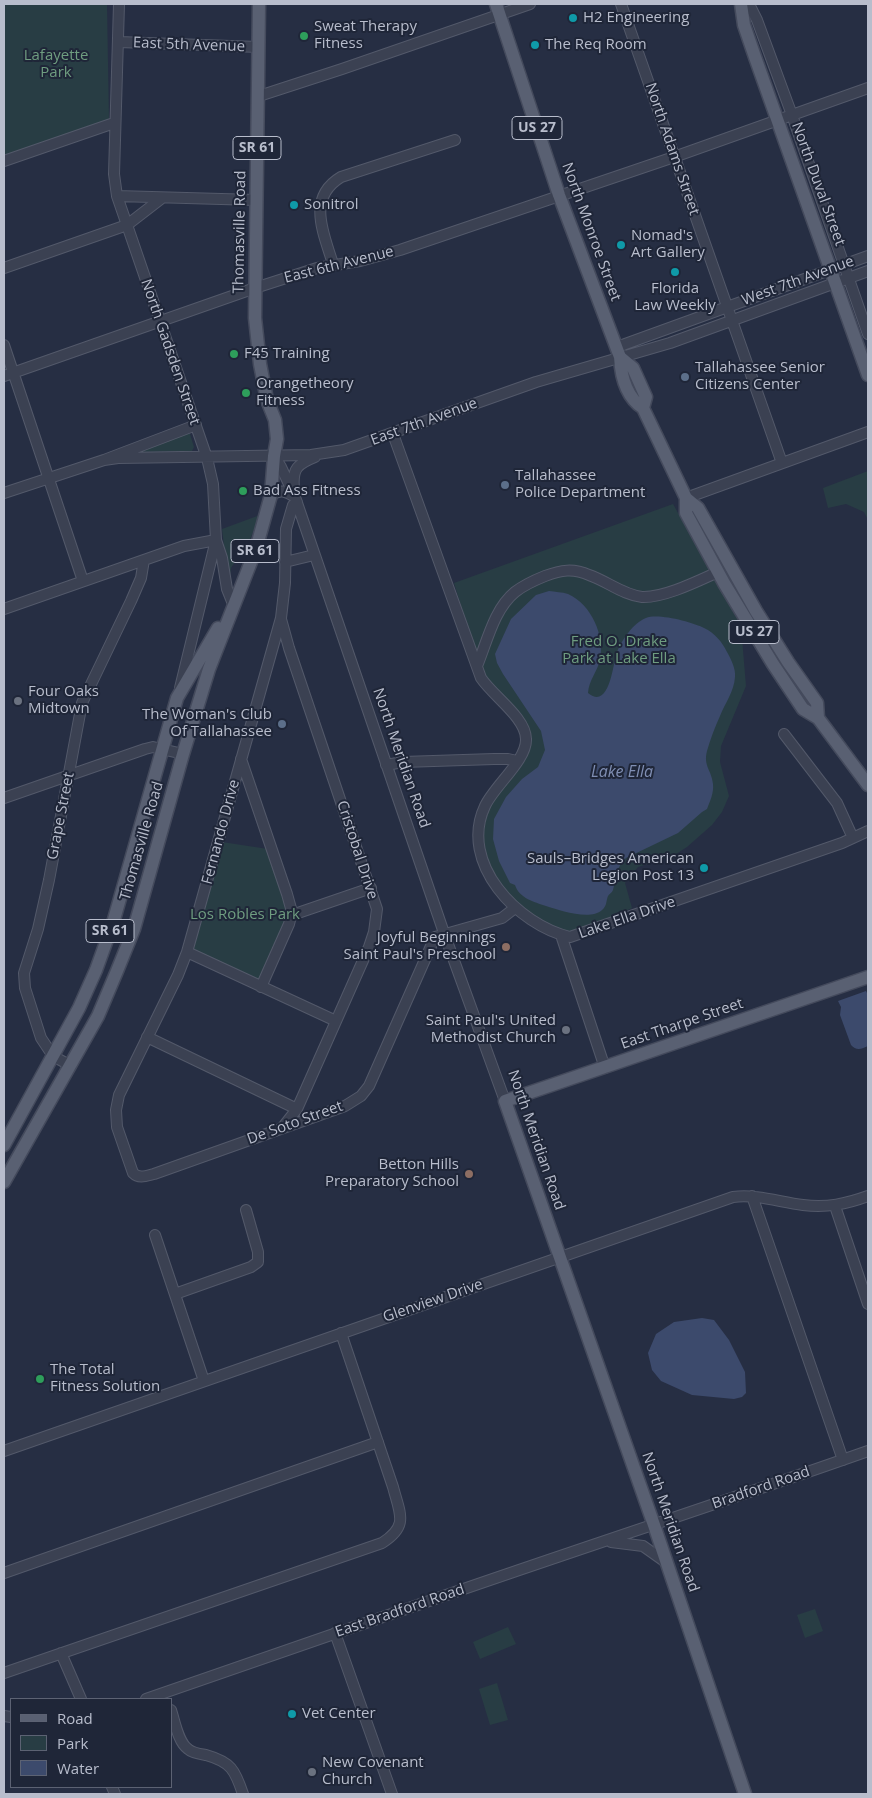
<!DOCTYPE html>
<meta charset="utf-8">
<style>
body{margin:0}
#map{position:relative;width:872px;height:1798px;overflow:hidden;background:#262e43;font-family:"Open Sans",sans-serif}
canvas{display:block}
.frame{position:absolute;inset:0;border:5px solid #b8bdcc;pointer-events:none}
.legend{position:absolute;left:10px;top:1698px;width:162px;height:90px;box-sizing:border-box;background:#1f2638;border:1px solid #5c6273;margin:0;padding:6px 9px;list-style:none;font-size:15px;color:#b8bdcc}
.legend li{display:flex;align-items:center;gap:10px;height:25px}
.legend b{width:25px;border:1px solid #5c6273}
</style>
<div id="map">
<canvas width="872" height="1798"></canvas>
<div class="frame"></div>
<ul class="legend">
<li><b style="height:6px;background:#596072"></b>Road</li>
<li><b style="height:14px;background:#283d44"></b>Park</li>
<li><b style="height:14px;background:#3c4a6c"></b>Water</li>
</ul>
</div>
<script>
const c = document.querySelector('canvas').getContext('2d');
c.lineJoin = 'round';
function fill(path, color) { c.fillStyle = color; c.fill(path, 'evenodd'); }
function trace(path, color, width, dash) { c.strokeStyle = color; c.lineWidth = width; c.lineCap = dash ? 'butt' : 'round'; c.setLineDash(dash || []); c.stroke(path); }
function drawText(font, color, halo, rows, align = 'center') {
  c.font = font + ' "Open Sans",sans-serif'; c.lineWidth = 4; c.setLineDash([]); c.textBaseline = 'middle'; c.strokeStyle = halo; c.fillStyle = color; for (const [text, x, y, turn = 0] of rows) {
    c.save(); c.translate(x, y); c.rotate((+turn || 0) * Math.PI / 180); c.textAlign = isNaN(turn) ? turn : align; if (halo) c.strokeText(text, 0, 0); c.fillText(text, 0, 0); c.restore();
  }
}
const green = new Path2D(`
 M4,4H107L109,121L4,157Z
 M186,434H190L194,447L192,451L133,452Z
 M868,471V520L864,512L846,504L828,508L823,488Z
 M673,504L741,626L746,686L721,746L720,762L729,796L722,812L712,825L687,847L673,856L638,867L625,883L632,908C616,915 583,933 567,932C537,930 495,885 485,857C481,847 482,833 484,823C490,797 509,778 524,758L529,752L530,743L488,682L473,645L454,583Z
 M260,515L242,559L235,562L231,568L230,579L228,580L222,529Z
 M222,842L268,849L287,902L288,918L259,980L191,950Z
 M815,1609L823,1631L805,1638L797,1615Z
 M508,1627L516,1644L480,1659L473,1642Z
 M497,1683L508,1720L490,1725L479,1689Z`);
const water = new Path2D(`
 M549,591C555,592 562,592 568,594C592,605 605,636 600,660C597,672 589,680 588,693C610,711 613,662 617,652C622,640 633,623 646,618C658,613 692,622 704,628C715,633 722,642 727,652C731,659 736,669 735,677C734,692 725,703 720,716C715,727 710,740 707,751C703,766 712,771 713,784C714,793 710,801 707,809L702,812L678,833L626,858C614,871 617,876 613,890C611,894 611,892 608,896C606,901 607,906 602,910C590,921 559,910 546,906C534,902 519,898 515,885L510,883L499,861L493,839L494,819L506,797L522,779L538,767L545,750L541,731L503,674L497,663L495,654L511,619L536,595Z
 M866,991L868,995V1046C862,1049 856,1051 851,1045L840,1015L841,1007L838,1001Z
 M702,1318L714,1320L729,1340L745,1372L746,1393L742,1397L734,1399L692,1395L661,1381L652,1370L648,1353L656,1334L674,1322Z`);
const minor = new Path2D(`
 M119,4L114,174L117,196L127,225L207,458L213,484L216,540L180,688
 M621,4L782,463
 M749,4L757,20L792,115L868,334
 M119,42L259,47
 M259,96L342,69L530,4
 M4,161L114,123
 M117,196L256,200
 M333,264C324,234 306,198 341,177L455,140
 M4,268L127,225L162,198
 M4,345L83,581
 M617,347L868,256
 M4,376L255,288L317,268L360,261L400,250L674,157L868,88
 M393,434L481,678C493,696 526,718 526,739C527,760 494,786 485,806C458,863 518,925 570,937L842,843L868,831
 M274,456L281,467L295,497L444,933L505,1101
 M104,460L118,458L311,455L344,450L536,382L670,343L868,271
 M294,488C292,468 298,464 315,457
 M4,493L104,460L196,425
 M271,495C281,489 285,491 295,497
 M686,498L868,432
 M297,502L293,505L286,529L285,583L281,618L187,952L178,975L119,1095L116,1110L117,1127L133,1173C139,1179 146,1176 154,1174L345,1106L361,1096L369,1086L435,937L502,918L515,908
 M285,562L314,555
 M4,609L184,546L216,540L222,558L227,589L233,604
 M281,619L289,648L377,909L374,932L369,947L297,1109L282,1128
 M477,666C487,642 494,609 515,592C524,585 535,580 545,576C561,570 573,568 589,575C607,581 623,595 642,597C664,598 698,581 718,572
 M784,734L837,803L853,838
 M241,759L287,894L292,912L289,924L261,987
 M386,765L403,762L494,759H508L517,761
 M4,798L145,749L153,747L183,754
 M292,915L371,888
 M561,935L605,1068
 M187,952L336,1021
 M147,1037L297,1109
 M71,1066L53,1056L41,1038L25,988L24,973L38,929L49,880L82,703L131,601L141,578L144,560
 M752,1196L843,1460
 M835,1206L868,1304
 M155,1235L204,1381
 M175,1294L251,1267L258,1262V1252L246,1210
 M4,1451L733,1197C757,1194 779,1202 803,1205C827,1208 846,1204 868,1196
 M611,1542L643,1546L667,1563
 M4,1573L378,1442
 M335,1633L392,1794
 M61,1653L81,1699
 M4,1673L382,1543C409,1526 400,1514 393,1487L341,1333
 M146,1699C250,1664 354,1626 458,1591C594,1544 732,1499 868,1451
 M171,1710C175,1722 178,1742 188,1749C192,1753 200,1754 206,1755C231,1762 235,1770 243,1794
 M4,1716L11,1717
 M112,1787L115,1794`);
const major = new Path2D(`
 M496,4L559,195L620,357C621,376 626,397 643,408L686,498L698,508L756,611L788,662L817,703L818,718
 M741,4L744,25L755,57L868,375
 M620,357L633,368L646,397L643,408
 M686,498V513L724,583L773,664L803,709L818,718L868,785
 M4,1145L79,1008L96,970L113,923L177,698L218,628
 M4,1182L98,1016L117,971L134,929L183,754L209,669L256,549L271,495L274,456L277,439L275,420L267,400L260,364L255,318L259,4
 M745,1794L654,1525L505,1101L868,977`);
const markers = [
 [573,18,5,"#0f9aa8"],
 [304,36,5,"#2e9e5b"],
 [535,45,5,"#0f9aa8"],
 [294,205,5,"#0f9aa8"],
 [621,245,5,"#0f9aa8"],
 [675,272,5,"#0f9aa8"],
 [234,354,5,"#2e9e5b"],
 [685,377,5,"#5c6f8a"],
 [246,393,5,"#2e9e5b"],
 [505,485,5,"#5c6f8a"],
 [243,491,5,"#2e9e5b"],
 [18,701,5,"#6b7280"],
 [282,724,5,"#5c6f8a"],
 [704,868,5,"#0f9aa8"],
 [506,947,5,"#8d6e63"],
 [566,1030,5,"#6b7280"],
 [469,1174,5,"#8d6e63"],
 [40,1379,5,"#2e9e5b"],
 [292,1714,5,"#0f9aa8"],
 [312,1772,5,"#6b7280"]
];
const shields = [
 [537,128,50],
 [257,148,48],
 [255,551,48],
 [754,632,50],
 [110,931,48]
];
const shieldNames = [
 ["US 27",537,128],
 ["SR 61",257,148],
 ["SR 61",255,551],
 ["US 27",754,632],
 ["SR 61",110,931]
];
const poiNames = [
 ["H2 Engineering",583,18],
 ["Sweat Therapy",314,27],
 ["Fitness",314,44],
 ["The Req Room",545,45],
 ["Sonitrol",304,205],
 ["Nomad's",631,236],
 ["Art Gallery",631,253],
 ["Florida",675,289,"center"],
 ["Law Weekly",675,306,"center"],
 ["F45 Training",244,354],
 ["Tallahassee Senior",695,368],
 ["Citizens Center",695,385],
 ["Orangetheory",256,384],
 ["Fitness",256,401],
 ["Tallahassee",515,476],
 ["Police Department",515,493],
 ["Bad Ass Fitness",253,491],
 ["Four Oaks",28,692],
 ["Midtown",28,709],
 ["The Woman's Club",272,715,"right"],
 ["Of Tallahassee",272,732,"right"],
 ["Sauls–Bridges American",694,859,"right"],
 ["Legion Post 13",694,876,"right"],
 ["Joyful Beginnings",496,938,"right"],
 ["Saint Paul's Preschool",496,955,"right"],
 ["Saint Paul's United",556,1021,"right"],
 ["Methodist Church",556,1038,"right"],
 ["Betton Hills",459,1165,"right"],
 ["Preparatory School",459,1182,"right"],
 ["The Total",50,1370],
 ["Fitness Solution",50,1387],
 ["Vet Center",302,1714],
 ["New Covenant",322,1763],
 ["Church",322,1780]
];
const streetNames = [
 ["East 5th Avenue",189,45,2],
 ["North Adams Street",672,149,71],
 ["North Duval Street",818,184,70],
 ["Thomasville Road",240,232,-89],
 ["North Monroe Street",591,232,70],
 ["East 6th Avenue",339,265,-14],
 ["West 7th Avenue",798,281,-20],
 ["North Gadsden Street",170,352,71],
 ["East 7th Avenue",424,422,-20],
 ["North Meridian Road",401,758,71],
 ["Grape Street",61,816,-79],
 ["Fernando Drive",221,832,-75],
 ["Thomasville Road",142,841,-74],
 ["Cristobal Drive",357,850,72],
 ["Lake Ella Drive",627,918,-19],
 ["East Tharpe Street",682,1024,-19],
 ["De Soto Street",295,1123,-20],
 ["North Meridian Road",536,1140,71],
 ["Glenview Drive",433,1301,-19],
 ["Bradford Road",761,1488,-19],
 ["North Meridian Road",670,1522,71],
 ["East Bradford Road",400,1611,-19]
];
const parkNames = [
 ["Lafayette",56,56],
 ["Park",56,73],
 ["Fred O. Drake",619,642],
 ["Park at Lake Ella",619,659],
 ["Los Robles Park",245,915]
];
const waterNames = [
 ["Lake Ella",622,772]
];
fill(green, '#283d44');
fill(water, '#3c4a6c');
trace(minor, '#53596a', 12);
trace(major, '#444a5c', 15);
trace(minor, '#3b4152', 10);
trace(major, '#596072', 12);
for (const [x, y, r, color] of markers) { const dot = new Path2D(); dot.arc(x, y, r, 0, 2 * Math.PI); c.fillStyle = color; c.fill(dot); trace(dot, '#1f2638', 2); }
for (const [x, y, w] of shields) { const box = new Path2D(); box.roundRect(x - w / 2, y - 11.5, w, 23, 4); c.fillStyle = '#1f2638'; c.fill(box); trace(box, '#b8bdcc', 1); }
drawText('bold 14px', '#b8bdcc', null, shieldNames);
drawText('15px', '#b8bdcc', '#1f2638', poiNames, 'left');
drawText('15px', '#b8bdcc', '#1f2638', streetNames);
drawText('15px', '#6f9d80', '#1f2638', parkNames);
drawText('italic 16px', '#7f8eb3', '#1f2638', waterNames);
</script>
